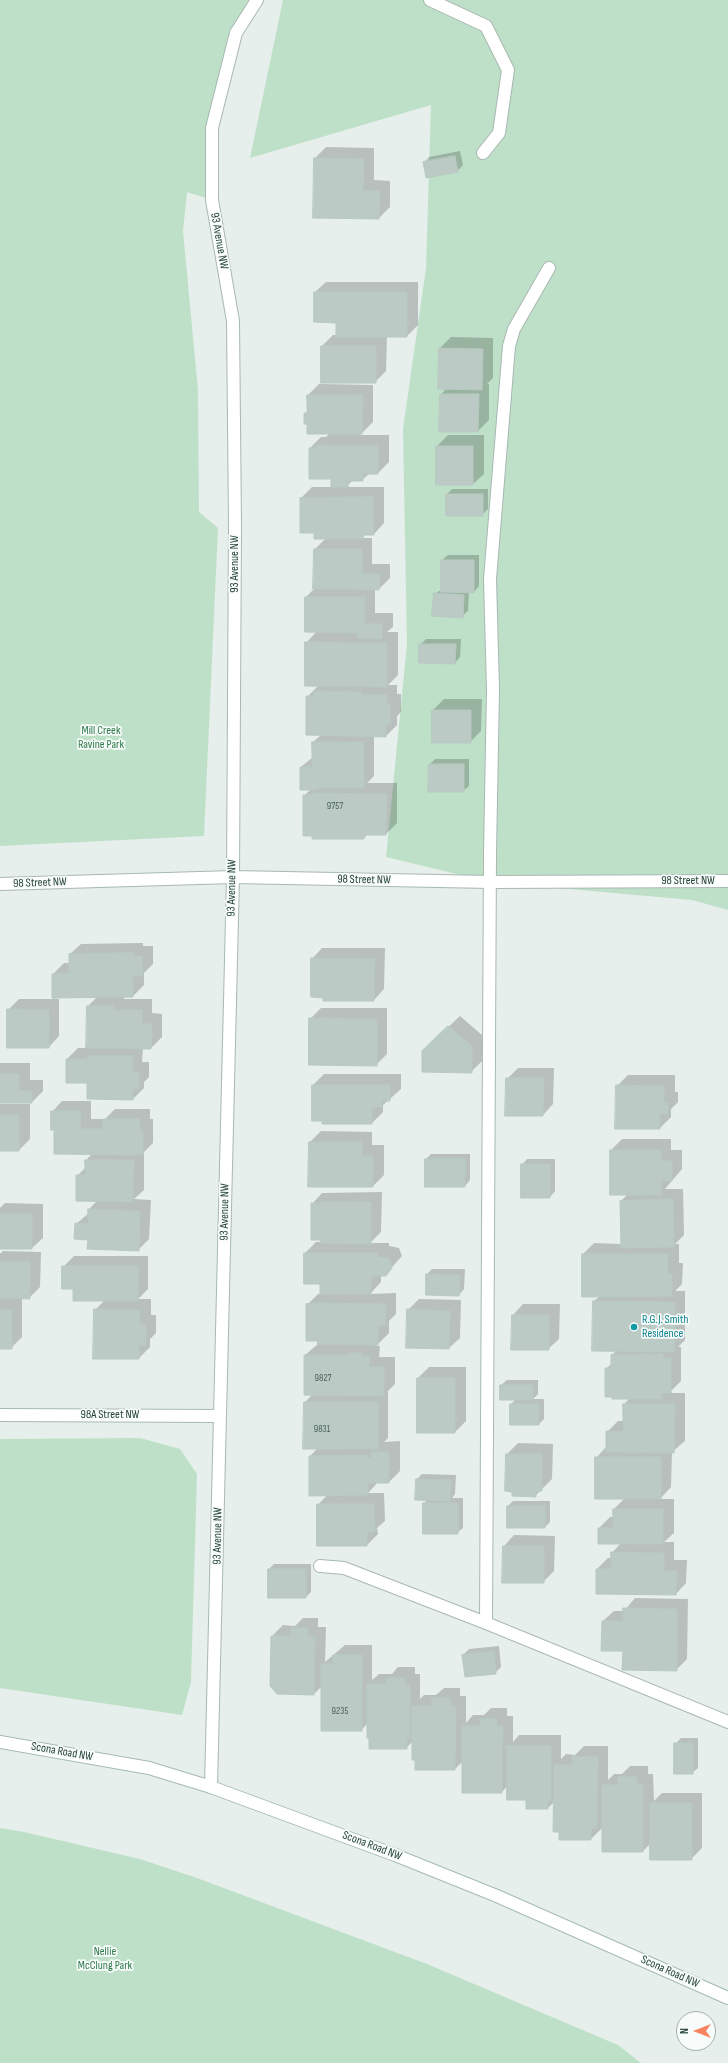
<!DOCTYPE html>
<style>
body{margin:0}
#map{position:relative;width:728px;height:2063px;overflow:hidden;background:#e6efeb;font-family:"Sofia Sans Condensed",sans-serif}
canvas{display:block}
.north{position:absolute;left:676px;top:2011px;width:40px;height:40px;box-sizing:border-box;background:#f7fbf9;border:1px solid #a3b1ad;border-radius:50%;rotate:270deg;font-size:11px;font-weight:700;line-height:16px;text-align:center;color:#24423a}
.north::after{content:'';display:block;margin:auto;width:14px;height:18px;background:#f4845f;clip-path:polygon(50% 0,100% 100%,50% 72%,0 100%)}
</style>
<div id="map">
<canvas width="728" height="2063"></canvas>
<div class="north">N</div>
</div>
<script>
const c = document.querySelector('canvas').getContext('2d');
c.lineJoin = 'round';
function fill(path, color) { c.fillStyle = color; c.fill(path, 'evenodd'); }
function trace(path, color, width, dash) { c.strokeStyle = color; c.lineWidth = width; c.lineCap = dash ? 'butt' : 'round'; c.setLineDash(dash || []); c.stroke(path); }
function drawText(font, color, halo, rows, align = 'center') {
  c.font = font + ' "Sofia Sans Condensed",sans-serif'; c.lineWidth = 3.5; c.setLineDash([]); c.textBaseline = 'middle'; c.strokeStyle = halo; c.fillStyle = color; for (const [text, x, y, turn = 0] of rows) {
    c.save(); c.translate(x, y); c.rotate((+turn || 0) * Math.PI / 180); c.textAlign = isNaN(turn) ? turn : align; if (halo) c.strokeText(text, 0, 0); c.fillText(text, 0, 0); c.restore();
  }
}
const green = new Path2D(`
 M0,0H257L236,33L212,128V200L187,192L183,231L198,390L199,512L218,528L204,836L0,846Z
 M283,0H728V910L692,900L490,882L386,857L407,644L403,429L426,268L431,105L250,158Z
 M140,1438L180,1449L197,1474L191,1682L182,1715L0,1688V1439Z
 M0,1828L24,1832L140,1859L197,1878L427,1964L618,2045L641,2063H0Z`);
const shadow = new Path2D(`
 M326,147L374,148V180L390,181V207L379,218L314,217L315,158Z
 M460,151L463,165L457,171L424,163L429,157Z
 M326,282H418V325L407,336H387L386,371L375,382H322V346L333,335H337V322L315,292Z
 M451,337L493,338V378L487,384H489V420L478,431L441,394L447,388L440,348Z
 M319,384L373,385V422L360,435H389V462L378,473H370L362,480H353L346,487H384V523L374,534H366L362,538H372V564H390V578L379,589H375V613H393V627L387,632H398V675L388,685H397V694H401V712L397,716V725L386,736L374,735V776L367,783H397V823L386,834H368L364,838H313L304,796L311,789L301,767L313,757V742L321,735L307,697L318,686L306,643L317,631L306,597L314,589L315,549L326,538L315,532L301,498L312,487H332V478L310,448L321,437H326L330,433L308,423L305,414L308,410V395Z
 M448,435H484V474L473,484L437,446Z
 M452,489H488V509L482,515L447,494Z
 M448,555H479V586L474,592H469L468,611L462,616L435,594L442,589V560Z
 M426,639H461L460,657L455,663L420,645Z
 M444,699H482L481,731L470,742H433V710Z
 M435,759H469V786L463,791L430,764Z
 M143,943V946H153V964L144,973V985L133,996H124V999H152V1013L162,1014V1037L151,1048H143L142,1062H149V1077L144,1082V1088L133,1099L88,1083L67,1059L78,1048H87L88,1006L97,997H55V999H59V1036L49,1047L8,1010L19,999H53V974L64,963H70V954L81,944Z
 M322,948H385L384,989L374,1000L312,959Z
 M321,1008H387V1054L376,1065L310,1019Z
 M460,1016L482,1035V1061L471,1072L423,1051Z
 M0,1063H30V1080H43V1091L32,1102H0Z
 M518,1068H554L553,1104L543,1115L507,1079Z
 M324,1074H401V1089L383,1105V1112L372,1123L313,1120V1085Z
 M628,1075H675V1092H678V1102L671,1109V1117L660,1128L617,1086Z
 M62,1101H91V1119H105L115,1109H150V1119H153V1143L144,1152V1190L134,1199L151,1200L149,1239L138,1250L89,1239L76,1224L89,1213V1209L98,1200L77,1176L86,1167V1160L93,1153L55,1129L52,1112Z
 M0,1104H30V1139L19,1150H0Z
 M321,1131L372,1132V1145H384V1175L373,1186H309L310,1142Z
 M622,1139H671V1150H682V1169L665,1189H683L684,1235L675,1244H679V1263H683L682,1284L675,1291H685V1340L678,1347H681V1381L669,1393H685V1441L672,1452L671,1487L660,1499H674V1533L664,1542H674V1560H687L686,1583L676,1594L597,1569L608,1558H612V1553L621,1543L599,1528L610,1517H614V1509L625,1498L596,1458L607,1446V1432L618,1421H624V1404L630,1398L606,1369L612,1363V1355L616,1351L594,1301L600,1296L583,1254L594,1243L622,1244L621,1201L628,1194L611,1150Z
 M431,1154H470V1180L465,1186L426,1159Z
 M527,1159H555V1191L550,1197L522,1165Z
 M382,1192L381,1232L370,1243H389V1246L399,1248L402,1256L385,1275H381V1282L370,1294L396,1293V1314L389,1321V1333L376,1346H380L379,1357H395V1384L387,1392H388V1438L384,1442L400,1441V1471L389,1482H378L368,1493H384L385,1521L377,1528L378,1534L367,1545L318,1505L328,1494L310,1456L318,1448L305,1402L313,1394L305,1355L318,1344L319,1340L307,1305L318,1294H321V1283L305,1253L316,1242H321L312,1204L322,1193Z
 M5,1203L43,1204V1238L32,1248H0V1208Z
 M3,1251L41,1252L40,1287L29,1298H22V1337L11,1348H0V1254Z
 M74,1256H148V1289L138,1299H151V1315H156V1333L150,1339V1347L139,1358L95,1310L105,1300L74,1288L63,1267Z
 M432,1269H465L464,1289L459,1295L427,1274Z
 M419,1299L461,1300L460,1338L449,1348L408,1310Z
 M523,1304H560L559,1339L548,1349L513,1315Z
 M429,1367H466V1421L455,1432H418V1378Z
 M507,1380H538V1394L533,1399H544V1419L539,1424L511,1404L516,1399L501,1385Z
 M518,1443L553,1444L552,1479L535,1496L507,1454Z
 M422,1474L456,1475L455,1494L452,1498H463V1528L457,1533L424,1503L428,1499L417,1479Z
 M513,1501H550V1522L545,1527L508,1506Z
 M514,1535L555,1536L554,1571L543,1582L504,1546Z
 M274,1564H311V1592L306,1597H269V1569Z
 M635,1598L688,1599L687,1659L676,1670L624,1650L603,1621L614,1611H624Z
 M303,1618H318V1627H326L325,1662L345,1645H372V1680L379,1674H392L398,1667H415V1674H420V1699L424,1695H436L444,1688H460V1696H466V1723L473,1715H484L491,1708H507V1716H513V1742L519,1735H561V1759L566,1754L575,1755L584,1746H608V1780L614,1774H622L630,1766H648V1774H653L654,1801L662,1793H702V1848L691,1859L651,1843L643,1851H603V1827L591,1839L555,1801L548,1808L527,1799L508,1785L502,1792L463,1761L455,1769L413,1741L406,1748L368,1723L361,1730L322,1686L314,1694L278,1693L272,1636L283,1625L295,1626Z
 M499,1646L501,1667L495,1673L463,1655L469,1649Z
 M681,1738H698V1768L692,1773L675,1744Z`);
const building = new Path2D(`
 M455,156L458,172L426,178L423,162Z
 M314,158L364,159L363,191H380L379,219L313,218Z
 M314,292H407V337H336V323L314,322Z
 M321,346H376V383H321Z
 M439,348L483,349L482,390L438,389Z
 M440,394H479L478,432H439Z
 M307,395H363L362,434H307V424H304V413H307Z
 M316,445L378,446V474H363V481H348V487H331V479H309V448H316Z
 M436,446H473V485H436Z
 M446,494H483V516H446Z
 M373,497L374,535H363V539H314V533H300V498Z
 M314,549H362V574H380L379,590L313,589Z
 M441,560H474V593L441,592Z
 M434,593L464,595L463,618L432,616Z
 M305,597H365L364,624H382V639L358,638V633L305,632Z
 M305,642L387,643V687L305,686Z
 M419,644H456L455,664L419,663Z
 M314,691L361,692V695H387V705H390V724H386V737L306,735V696H314Z
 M432,710H471V743H432Z
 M312,742H364V788H318V790H300V767H312Z
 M429,764H464V792H428Z
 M312,793L387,794L386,835H364V839H312V836H303V795H312Z
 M133,953V956H142L143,976H133V997L52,998V974L69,973V954Z
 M311,958L375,959L374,1001H323V998L311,997Z
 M87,1006H114V1010H142V1024H152L151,1049L86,1048Z
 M7,1009L49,1010V1048H7Z
 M309,1018L377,1019V1066L309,1065Z
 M448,1026L472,1046V1073L422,1072V1051Z
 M87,1056H133L132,1073H139V1089H133V1100L87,1099V1083H66V1059H87Z
 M0,1074H19V1091H32V1103H0Z
 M506,1078H544L543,1116H505Z
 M312,1085H390V1101H382V1107H372V1124H322V1121H312Z
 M616,1085L664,1086V1103H668V1114H660V1129H615Z
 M51,1111H81L80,1129H103V1119H140V1130H143V1155L54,1154V1130H51Z
 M0,1115H19V1151H0Z
 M309,1142H362V1156H373V1187H308Z
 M610,1150H661V1161H672V1181H661V1195H610Z
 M425,1159H465V1187H425Z
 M85,1160H134L133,1202L76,1201V1175H85Z
 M521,1164H550V1198H521Z
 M673,1199L674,1247L621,1248L620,1201Z
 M320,1202H371V1244L320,1243L321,1240H311V1203L320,1204Z
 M88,1209L140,1211L139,1251L87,1249L88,1240L74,1239L75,1223L88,1224Z
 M0,1214H32V1249H0Z
 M304,1253H378V1257L389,1258L392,1268L386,1276H371V1294H320V1284H304Z
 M582,1254H668V1274H672V1296L582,1297Z
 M0,1262H30V1299L0,1298Z
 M62,1266H138V1301H73V1289H62Z
 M426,1274L460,1275L459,1296L426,1295Z
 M593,1301L675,1302L674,1352L592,1351Z
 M318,1303L386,1304L385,1326H378V1345L317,1344L318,1341H306V1304Z
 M94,1309L140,1310V1325H146V1345H139V1359H93Z
 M407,1309L450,1311L449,1349L406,1348Z
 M0,1310H12V1349H0Z
 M512,1315H549V1350H511Z
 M350,1353H362V1356H370L369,1367H384V1396L304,1395V1355H350Z
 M663,1354V1358H671V1393H662V1399H612V1397H605V1368H611V1355Z
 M417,1378H455V1433H417Z
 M500,1385H533V1400H500Z
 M304,1402H378V1449H303Z
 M510,1404H539V1425H510Z
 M623,1404H675L674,1453L606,1452V1431L623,1432Z
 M371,1452H389V1483H368V1495L309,1496V1456L367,1455V1458H371Z
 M506,1454H542V1491H536V1497L512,1496V1492L505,1491Z
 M595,1457H661V1499H595Z
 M416,1479L451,1480L450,1501L415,1500Z
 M423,1503H458V1534H423Z
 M317,1504H374L375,1532H367V1546H317Z
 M507,1506H545V1528H507Z
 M613,1509H663V1544H598V1528H613Z
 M503,1546H544V1583H502Z
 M611,1552L664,1553V1571H677L676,1595L596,1594V1569H611Z
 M268,1569H306V1598H268Z
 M623,1608L677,1609V1671L622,1670L623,1651H601L602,1621H623Z
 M291,1628H308V1637H315L314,1695L277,1694L270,1686L271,1636H291Z
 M494,1651L496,1674L465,1677L462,1655Z
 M333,1655H362V1731H321V1664H333Z
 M386,1678H405V1685H410V1738L407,1739V1749H369V1738H367V1684H386Z
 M432,1698H450V1706H456L455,1770H415V1760H412V1706H432Z
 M480,1719H497V1726H503L502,1793H462V1726H480Z
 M674,1743H693V1774H674Z
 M507,1746H551V1801H548V1809H526V1800H507Z
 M572,1756L598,1757L597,1828H591V1840H559V1832H553L554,1765H572Z
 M618,1777H637V1785H643V1852H602V1785H618Z
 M650,1803H692V1860H650Z`);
const service = new Path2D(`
 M430,0L486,26L508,70L499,133L483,153
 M320,1566L344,1568L486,1623L728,1722
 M486,1623L490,854L493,689L490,579L509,346L514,329L549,268`);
const minor = new Path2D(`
 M0,884L233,877L490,882L728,881
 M0,1415L220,1416
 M211,1787L233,877L235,526L233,321L212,200V128L236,33L257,0`);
const secondary = new Path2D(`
 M0,1742L149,1768L211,1787L395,1855L497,1896L728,1998`);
const markers = [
 [634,1327,4,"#0f9aa8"]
];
const numberNames = [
 ["9757",335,806],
 ["9827",323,1378],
 ["9831",322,1429],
 ["9235",340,1711]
];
const streetNames = [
 ["93 Avenue NW",219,241,80],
 ["93 Avenue NW",235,564,-90],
 ["98 Street NW",364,880,1],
 ["98 Street NW",688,881],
 ["98 Street NW",40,883,-2],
 ["93 Avenue NW",232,888,-89],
 ["93 Avenue NW",225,1212,-89],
 ["98A Street NW",110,1415],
 ["93 Avenue NW",218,1536,-89],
 ["Scona Road NW",62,1752,10],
 ["Scona Road NW",372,1846,21],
 ["Scona Road NW",670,1972,24]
];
const parkNames = [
 ["Mill Creek",101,731],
 ["Ravine Park",101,745],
 ["Nellie",105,1952],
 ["McClung Park",105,1966]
];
const cultureNames = [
 ["R.G.J. Smith",642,1320],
 ["Residence",642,1334]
];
fill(green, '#bfe0c8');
fill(shadow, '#0003');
fill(building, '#bbcac4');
trace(building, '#b8c9c2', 1);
trace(service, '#a8b8b2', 14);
trace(minor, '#a8b8b2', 14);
trace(secondary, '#a4bbb3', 14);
trace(service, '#fff', 12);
trace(minor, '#fff', 12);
trace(secondary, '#fff', 12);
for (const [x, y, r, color] of markers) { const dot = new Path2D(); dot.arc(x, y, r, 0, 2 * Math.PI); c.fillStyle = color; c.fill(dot); trace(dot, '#f7fbf9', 1.5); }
drawText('10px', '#4a645c', null, numberNames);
drawText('12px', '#24423a', '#f7fbf9', streetNames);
drawText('12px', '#2d7a4b', '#f7fbf9', parkNames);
drawText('12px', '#0d838f', '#f7fbf9', cultureNames, 'left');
</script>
